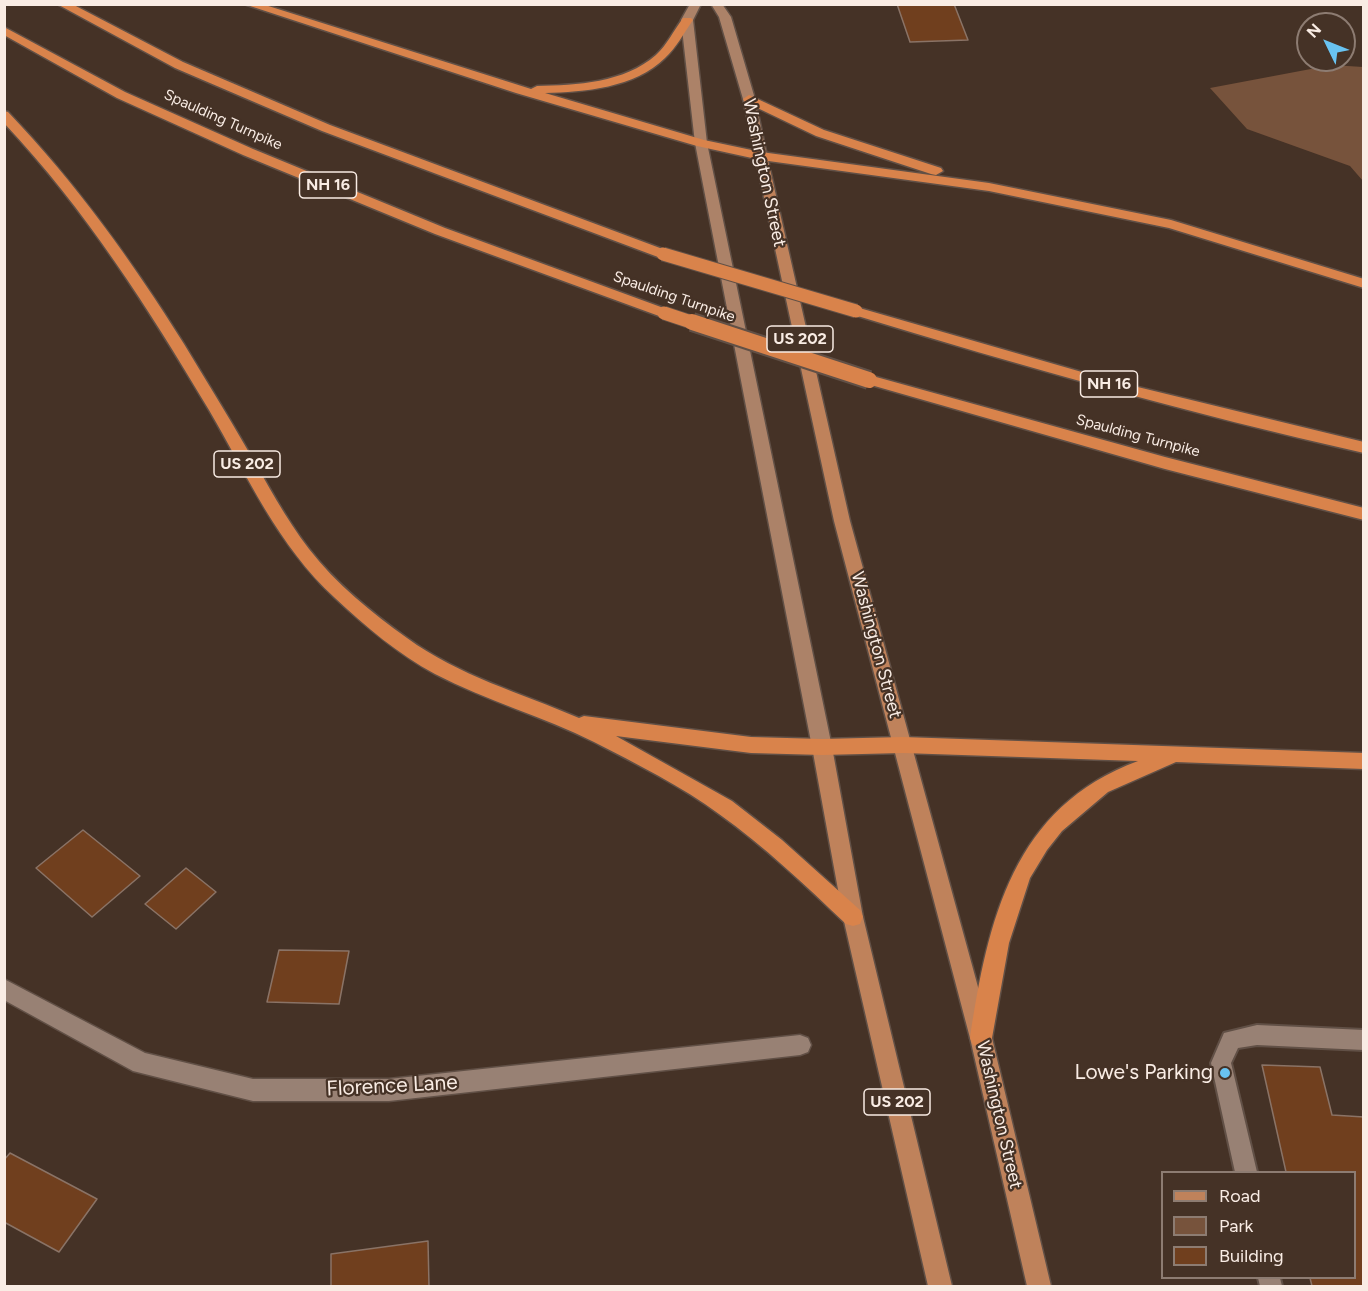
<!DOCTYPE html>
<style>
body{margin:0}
#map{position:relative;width:1368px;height:1291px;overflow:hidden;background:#453226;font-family:Figtree,sans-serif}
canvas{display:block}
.frame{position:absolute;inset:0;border:6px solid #f9ece4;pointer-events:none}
.legend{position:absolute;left:1161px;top:1171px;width:195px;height:108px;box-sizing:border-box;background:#453226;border:2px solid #8d7c72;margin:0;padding:8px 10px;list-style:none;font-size:18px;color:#f9ece4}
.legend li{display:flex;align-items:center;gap:12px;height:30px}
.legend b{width:30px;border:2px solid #8d7c72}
.north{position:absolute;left:1296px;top:12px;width:60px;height:60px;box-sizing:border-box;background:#453226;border:2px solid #8d7c72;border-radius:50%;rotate:313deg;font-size:16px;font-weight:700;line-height:24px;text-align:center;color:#f9ece4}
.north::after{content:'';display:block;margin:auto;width:21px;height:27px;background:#69c3f1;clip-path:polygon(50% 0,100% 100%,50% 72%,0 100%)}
</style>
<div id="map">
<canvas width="1368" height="1291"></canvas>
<div class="frame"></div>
<ul class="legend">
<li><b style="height:8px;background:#bf825b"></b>Road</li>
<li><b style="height:16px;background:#77533c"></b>Park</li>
<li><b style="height:16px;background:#703f1e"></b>Building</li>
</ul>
<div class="north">N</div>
</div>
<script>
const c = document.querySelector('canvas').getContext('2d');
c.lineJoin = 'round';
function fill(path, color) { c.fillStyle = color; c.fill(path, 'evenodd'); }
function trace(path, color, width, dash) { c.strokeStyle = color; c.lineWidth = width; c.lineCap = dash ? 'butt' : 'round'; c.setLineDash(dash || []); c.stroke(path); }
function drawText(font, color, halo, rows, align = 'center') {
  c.font = font + ' Figtree,sans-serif'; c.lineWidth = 4.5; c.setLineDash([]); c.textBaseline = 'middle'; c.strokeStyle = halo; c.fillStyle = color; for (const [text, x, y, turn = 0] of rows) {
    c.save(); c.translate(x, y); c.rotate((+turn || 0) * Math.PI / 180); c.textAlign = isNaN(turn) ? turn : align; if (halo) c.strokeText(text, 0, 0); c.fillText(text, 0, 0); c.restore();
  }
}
const green = new Path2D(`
 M1332,65L1363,67V181L1350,166L1247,129L1210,88Z`);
const building = new Path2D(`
 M897,4H954L968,40L910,42Z
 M83,830L140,876L92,917L36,868Z
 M186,868L216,892L176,929L145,904Z
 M279,950L349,951L339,1004L267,1002Z
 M1262,1065L1320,1067L1332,1115L1364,1117V1286H1312L1310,1278H1354V1172H1286Z
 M10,1153L97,1199L59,1252L4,1222V1160Z
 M428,1241L429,1286H331V1254Z`);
const service = new Path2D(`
 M1257,1025L1364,1030V1050L1257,1045L1238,1048L1231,1063L1257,1172H1235L1211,1063L1224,1033Z
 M1258,1278H1280L1282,1286H1260Z`);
const minor = new Path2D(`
 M4,979L145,1053L253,1079H389L800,1035L808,1038L811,1045L808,1052L800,1055L389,1101H253L133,1071L4,1000Z`);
const secondary = new Path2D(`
 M690,4H701L693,20L707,143L832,747L829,752L822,755L815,752L812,747L695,143L681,20Z
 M711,4H722L731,17L755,99L767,156L766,159L761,160L755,156L743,99L719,17Z`);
const primary = new Path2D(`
 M761,152L767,156L850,521L992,1038L1051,1286H1027L970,1038L834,521L755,156Z
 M822,739L829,742L832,747L863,917L952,1286H928L843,917L812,747L815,742Z`);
const motorway = new Path2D(`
 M57,4H72L183,62L330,125L668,251L670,254L663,258L658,257L322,131L175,68Z
 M244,4H262L531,89L537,86C577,85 624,83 656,55C667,45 674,30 683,18H691L693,20C684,33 676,48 665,58C635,88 584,92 545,93L704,140L761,152L989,183L1171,220L1364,279V288L1169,228L989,191L761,160L697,146L516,93Z
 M4,27L125,92L253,149L445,228L669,310L671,313L664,317L659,316L435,234L243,155L117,98L4,35Z
 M749,95L824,130L941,168L943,171L936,175L931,174L816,136L745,102L743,99Z
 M4,111L8,112C76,183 132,261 184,344C205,379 227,414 247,449C267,483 285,518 309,549C336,584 372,613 407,638C459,676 521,693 579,718L584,716L751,737L822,739L903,737L1364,753V769L1176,762L1108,792L1062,831L1047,850L1030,878L1009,943L992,1038L989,1045L981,1048L973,1045L970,1038C988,920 1013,807 1138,761L903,753L822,755L751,753L616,736L732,801L782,840L860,910L863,917L860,924L853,926L846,924C805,885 764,846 719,814C683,787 635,763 594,742C543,716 486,701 435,674C398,654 366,627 335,598C278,546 247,475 209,410C148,308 86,210 4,123Z
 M856,307L1113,381L1364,442V453C1191,414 1021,366 851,314L849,311L851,308Z
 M869,375L1165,457L1364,508V520L1165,469L864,383L861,380L864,377Z`);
const motorwayBridgeFar1 = new Path2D(`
 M663,254L856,311
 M664,313L697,324`);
const motorwayBridge = new Path2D(`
 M692,322L869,380`);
const markers = [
 [1225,1073,6,"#69c3f1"]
];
const farStreetnames = [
 ["Spaulding Turnpike",223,120,24],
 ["Spaulding Turnpike",674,297,19],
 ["Spaulding Turnpike",1138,436,15]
];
const shields = [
 [328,185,57],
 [800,339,66],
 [1109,384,57],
 [247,464,66],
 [897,1102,66]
];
const shieldNames = [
 ["NH 16",328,185],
 ["US 202",800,339],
 ["NH 16",1109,384],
 ["US 202",247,464],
 ["US 202",897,1102]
];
const streetNames = [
 ["Washington Street",764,173,78],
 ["Washington Street",876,645,75],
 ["Washington Street",999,1115,77]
];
const nearPoinames = [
 ["Lowe's Parking",1213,1073]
];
const nearStreetnames = [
 ["Florence Lane",392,1086,-3]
];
fill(green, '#77533c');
fill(building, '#703f1e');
trace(building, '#8a7366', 1.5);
trace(service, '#615046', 4);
trace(minor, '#615046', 3);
trace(secondary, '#615046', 3);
trace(primary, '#615046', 3);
trace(motorway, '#615046', 3);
fill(service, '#988174');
fill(minor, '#988174');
fill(secondary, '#ac8268');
fill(primary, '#bf825b');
fill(motorway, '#d9834b');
trace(motorwayBridgeFar1, '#615046', 15, []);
trace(motorwayBridge, '#615046', 20, []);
trace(motorwayBridgeFar1, '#d9834b', 13);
trace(motorwayBridge, '#d9834b', 16);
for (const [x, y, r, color] of markers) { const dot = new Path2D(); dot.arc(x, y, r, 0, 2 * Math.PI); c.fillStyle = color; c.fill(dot); trace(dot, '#453226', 2); }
drawText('15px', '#f9ece4', '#453226', farStreetnames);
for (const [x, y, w] of shields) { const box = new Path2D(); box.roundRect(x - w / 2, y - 13, w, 26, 4.5); c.fillStyle = '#453226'; c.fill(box); trace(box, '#f9ece4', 1.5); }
drawText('bold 16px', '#f9ece4', null, shieldNames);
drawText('18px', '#f9ece4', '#453226', streetNames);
drawText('21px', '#f9ece4', '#453226', nearPoinames, 'right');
drawText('21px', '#f9ece4', '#453226', nearStreetnames);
</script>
